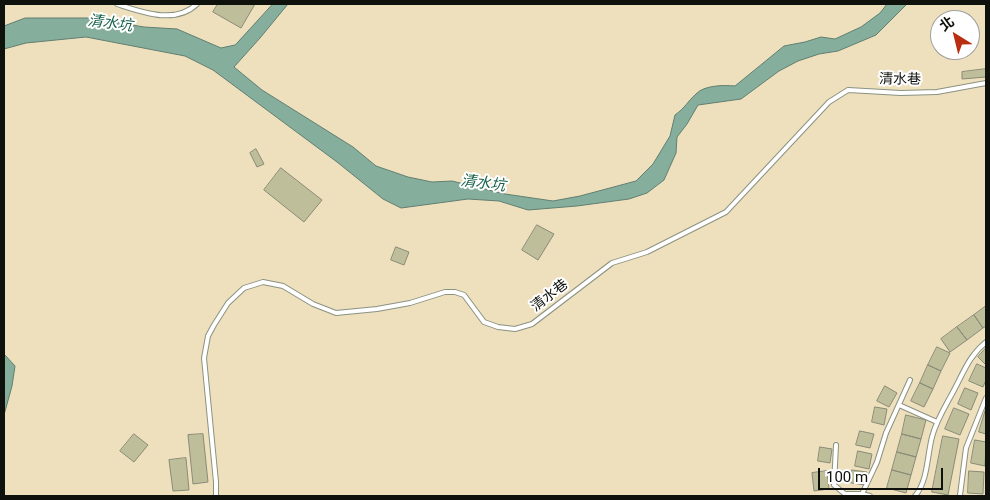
<!DOCTYPE html>
<meta charset="utf-8">
<style>
body{margin:0}
#map{position:relative;width:990px;height:500px;overflow:hidden;background:#f3fcea;font-family:Roboto,"Noto Sans TC",sans-serif}
canvas{display:block}
.frame{position:absolute;inset:0;border:5px solid #0f110c;pointer-events:none}
.north{position:absolute;left:930px;top:10px;width:50px;height:50px;box-sizing:border-box;background:#fff;border:1px solid #9fa09e;border-radius:50%;rotate:324deg;font-size:14px;font-weight:700;line-height:20px;text-align:center;color:#0f110c}
.north::after{content:'';display:block;margin:auto;width:18px;height:22px;background:#b92e13;clip-path:polygon(50% 0,100% 100%,50% 72%,0 100%)}
.scale{position:absolute;left:818px;top:468px;width:125px;height:22px;box-sizing:border-box;border:2px solid #0f110c;border-top:0;padding-left:6px;font-size:15px;line-height:18px;white-space:nowrap;color:#0f110c;-webkit-text-stroke:4px #fff;paint-order:stroke}
</style>
<div id="map">
<canvas width="990" height="500"></canvas>
<div class="frame"></div>
<div class="north">北</div>
<div class="scale">100 m</div>
</div>
<script>
const c = document.querySelector('canvas').getContext('2d');
c.lineJoin = 'round';
function fill(path, color) { c.fillStyle = color; c.fill(path, 'evenodd'); }
function trace(path, color, width, dash) { c.strokeStyle = color; c.lineWidth = width; c.lineCap = dash ? 'butt' : 'round'; c.setLineDash(dash || []); c.stroke(path); }
function drawText(font, color, halo, rows, align = 'center') {
  c.font = font + ' Roboto,"Noto Sans TC",sans-serif'; c.lineWidth = 4; c.setLineDash([]); c.textBaseline = 'middle'; c.strokeStyle = halo; c.fillStyle = color; for (const [text, x, y, turn = 0] of rows) {
    c.save(); c.translate(x, y); c.rotate((+turn || 0) * Math.PI / 180); c.textAlign = isNaN(turn) ? turn : align; if (halo) c.strokeText(text, 0, 0); c.fillText(text, 0, 0); c.restore();
  }
}
const green = new Path2D(`
 M4,4H986V496H4ZM940,20H970V50H940Z`);
const water = new Path2D(`
 M273,4H288L260,38L234,67L262,90L353,147L376,166L408,177L432,182L452,181L505,194L553,201L580,196L636,181L653,164L670,136L675,115C686,107 687,102 696,94C704,85 724,85 735,86L784,46L805,42L821,37L835,39L861,27L880,13L887,4H907L876,35L838,51L819,54L798,61L779,71L741,99L698,105L687,124L677,137L676,153L664,180L647,193L629,199L577,206L528,210L499,201L468,199L401,208L383,199L337,162L213,70L185,56L86,37L26,43L4,49V26L25,18H91L144,27L177,29L221,48L235,45Z
 M4,354L15,366L12,386L4,415Z`);
const building = new Path2D(`
 M218,4H255L241,28L213,12Z
 M986,69V77L962,79V72Z
 M256,149L264,164L257,167L250,153Z
 M281,168L322,200L304,222L264,190Z
 M537,225L554,234L538,260L522,250Z
 M396,247L409,252L404,265L391,260Z
 M986,306V326L983,328L974,315Z
 M974,315L983,328L967,340L957,327Z
 M957,327L967,340L950,352L941,339Z
 M937,347L950,353L941,371L928,365Z
 M986,348V365L978,357Z
 M977,364L986,368V380L983,387L969,381Z
 M928,365L941,371L933,389L920,383Z
 M920,383L933,389L924,407L911,401Z
 M885,386L897,393L889,407L877,401Z
 M965,388L978,393L971,410L958,404Z
 M875,407L887,409L884,425L872,422Z
 M954,408L969,414L960,435L945,429Z
 M986,408V434L979,432Z
 M906,415L926,420L921,439L902,434Z
 M860,431L874,434L870,448L856,445Z
 M134,434L148,445L134,462L120,451Z
 M203,434L208,482L193,484L188,435Z
 M902,434L921,439L916,457L897,452Z
 M943,436L959,439L948,495L932,492Z
 M975,440L986,442L985,466L971,463Z
 M820,447L832,449L830,463L818,461Z
 M858,451L872,454L869,469L855,466Z
 M897,452L916,457L911,475L892,470Z
 M186,458L189,490L173,491L169,460Z
 M852,470L867,472L866,485L851,483Z
 M892,470L911,475L906,493L887,488Z
 M827,471L829,489L814,491L812,473Z
 M969,471L984,472L983,494L968,493Z`);
const lane = new Path2D(`
 M117,4C142,12 175,25 197,4
 M899,405L937,422
 M836,445L834,485L845,494H862L870,496
 M862,494L877,462L886,433L910,380
 M960,495L966,448L986,398
 M216,496V482L204,358L208,336L214,325L228,303L244,288L263,282L283,286L313,304L336,313L377,309L410,303L445,292H455L464,295L484,322L498,327L515,329L532,324L612,263L647,252L726,212L829,102L848,90L901,93L937,92L986,83
 M915,496C928,481 927,456 932,437C936,421 945,407 953,392C964,372 968,357 986,342`);
const streetNames = [
 ["清水巷",900,80,1],
 ["清水巷",550,296,-38]
];
const waterNames = [
 ["清水坑",110,24,7],
 ["清水坑",483,184,7]
];
fill(green, '#eee0bc');
fill(water, '#85ae9d');
trace(water, '#627f72', 1);
fill(building, '#bebf9a');
trace(building, '#8a8b79', 1);
trace(lane, '#8a9282', 6);
trace(lane, '#fff', 4);
drawText('14px', '#0f110c', '#fff', streetNames);
drawText('italic 15px', '#19624b', '#fff', waterNames);
</script>
